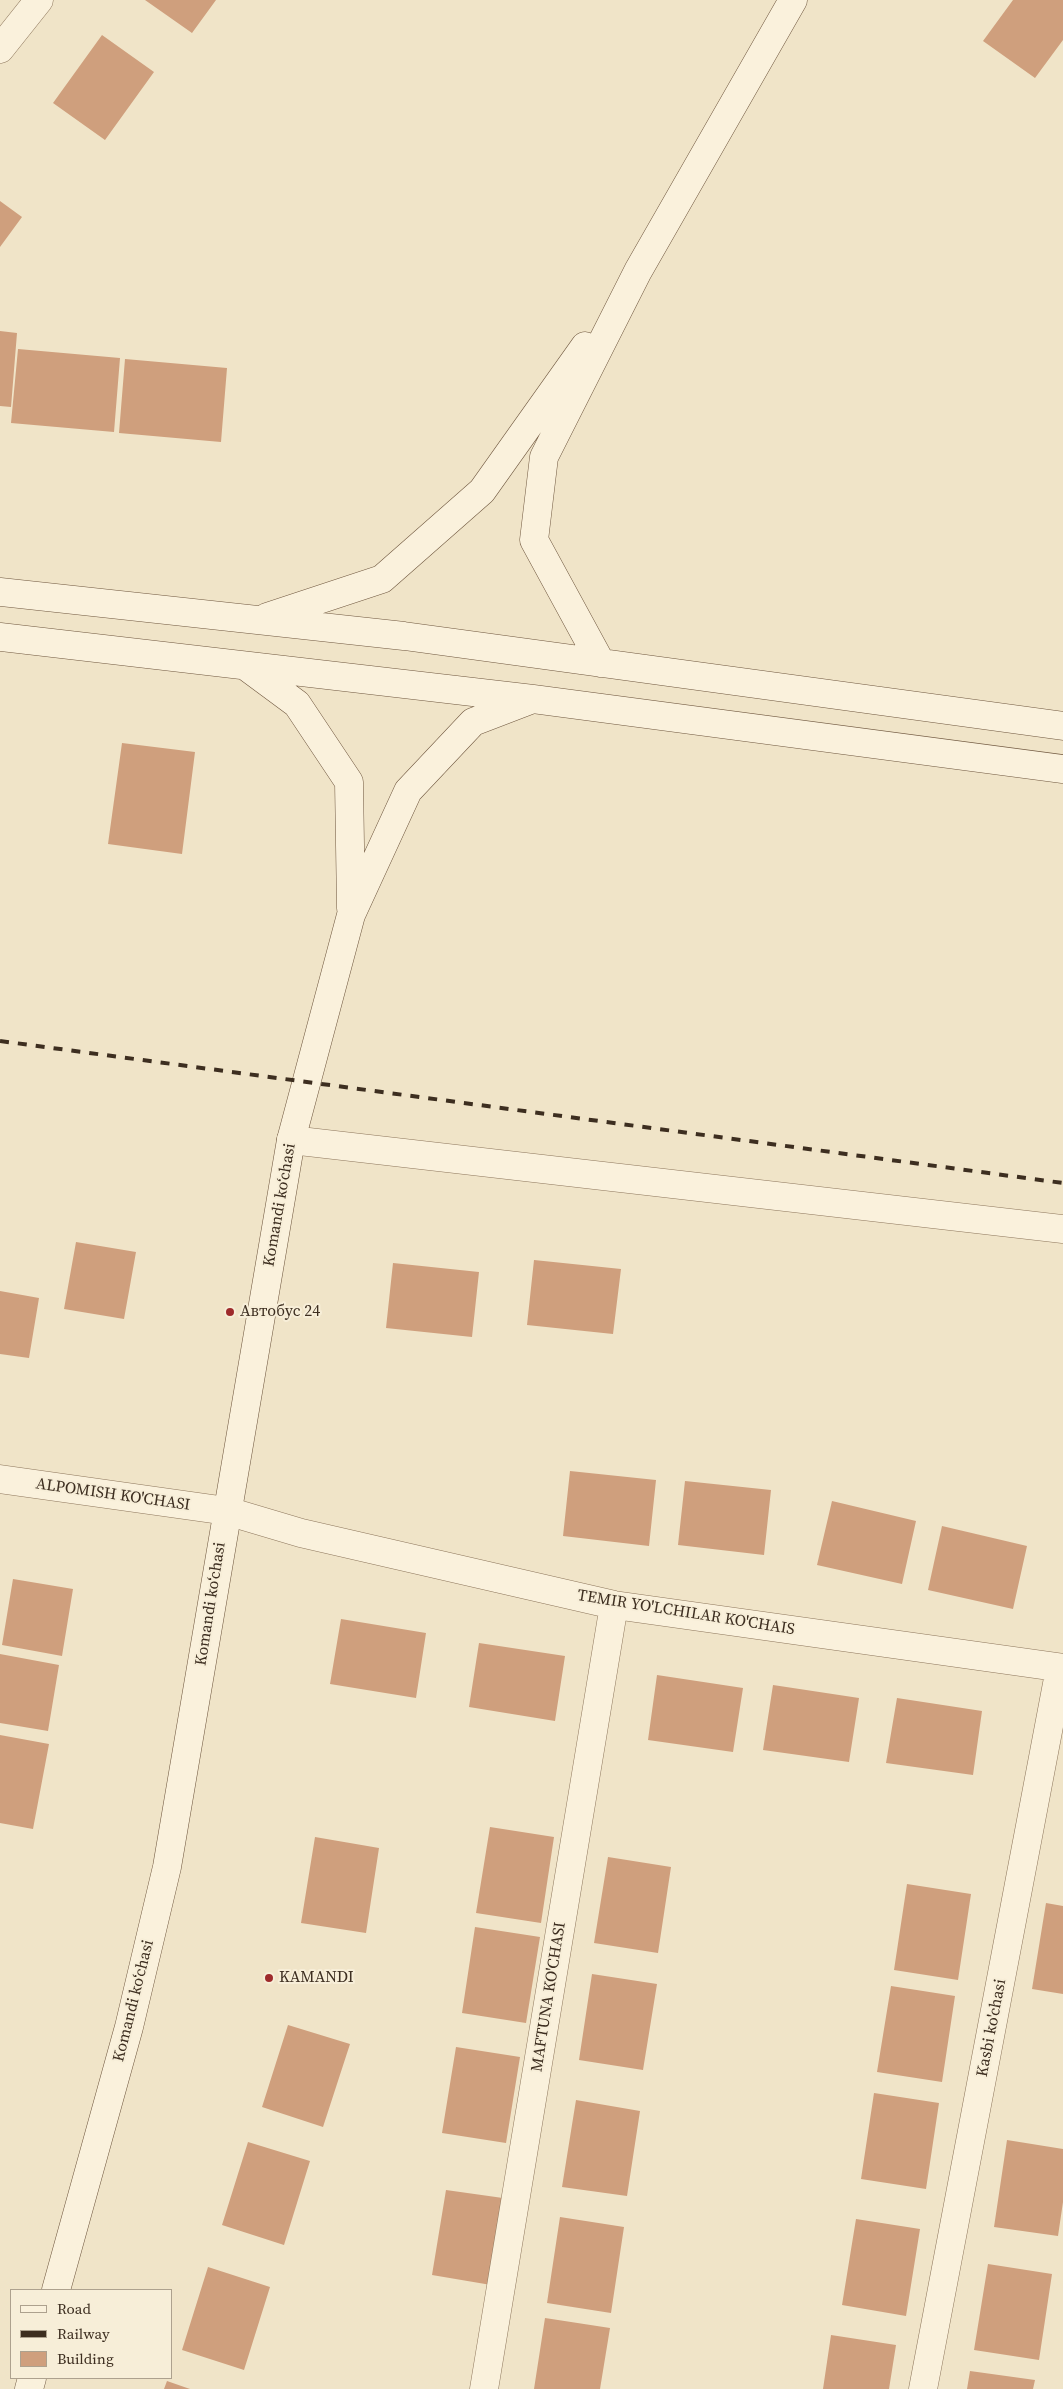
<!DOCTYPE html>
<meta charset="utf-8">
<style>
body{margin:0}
#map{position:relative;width:1063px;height:2389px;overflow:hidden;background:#f0e4c8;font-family:"Source Serif 4",serif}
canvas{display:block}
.legend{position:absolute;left:10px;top:2289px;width:162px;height:90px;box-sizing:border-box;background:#f7eed8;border:1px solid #ada18e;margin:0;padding:6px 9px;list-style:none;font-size:15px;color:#3d2e20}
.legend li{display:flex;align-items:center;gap:10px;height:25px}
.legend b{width:25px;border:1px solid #ada18e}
</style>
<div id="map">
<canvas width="1063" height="2389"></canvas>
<ul class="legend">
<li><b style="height:6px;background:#faf1dc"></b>Road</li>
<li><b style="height:6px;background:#3d2e20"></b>Railway</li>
<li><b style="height:14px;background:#cf9f7d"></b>Building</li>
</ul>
</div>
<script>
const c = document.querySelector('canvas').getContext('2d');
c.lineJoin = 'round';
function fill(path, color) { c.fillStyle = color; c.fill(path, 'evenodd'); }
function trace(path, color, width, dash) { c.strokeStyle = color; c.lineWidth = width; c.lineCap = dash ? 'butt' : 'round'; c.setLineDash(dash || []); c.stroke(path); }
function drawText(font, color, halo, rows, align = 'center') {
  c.font = font + ' "Source Serif 4",serif'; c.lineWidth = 4; c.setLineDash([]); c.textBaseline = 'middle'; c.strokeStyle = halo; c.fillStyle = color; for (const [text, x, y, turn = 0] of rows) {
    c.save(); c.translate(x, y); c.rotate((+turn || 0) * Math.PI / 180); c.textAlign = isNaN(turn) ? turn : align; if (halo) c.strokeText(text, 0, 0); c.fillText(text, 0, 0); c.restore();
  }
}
const building = new Path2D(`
 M145,0H216L192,33Z
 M1013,0H1063V40L1035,78L983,41Z
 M102,35L154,72L105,140L53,103Z
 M0,201L22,217L0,247Z
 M0,331L17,333L11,407L0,406Z
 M18,349L120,358L114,432L11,423Z
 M125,359L227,368L221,442L119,433Z
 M122,743L195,752L182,854L108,844Z
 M76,1242L136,1252L124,1319L64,1309Z
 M534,1260L621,1269L613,1334L527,1325Z
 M393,1263L479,1272L472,1337L386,1328Z
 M0,1291L39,1298L29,1358L0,1354Z
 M570,1471L656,1480L649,1546L563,1536Z
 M685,1481L771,1490L764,1555L678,1545Z
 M832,1501L916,1521L902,1584L817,1565Z
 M942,1526L1027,1546L1013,1609L928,1590Z
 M13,1579L73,1589L62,1656L2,1645Z
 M341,1619L426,1633L416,1698L330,1684Z
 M479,1643L565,1656L555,1721L469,1707Z
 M0,1654L59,1665L48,1731L0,1723Z
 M657,1675L743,1688L733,1752L648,1740Z
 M773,1685L859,1698L849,1762L763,1750Z
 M897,1698L982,1711L973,1775L886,1763Z
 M0,1735L49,1744L33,1829L0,1823Z
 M490,1827L554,1837L541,1923L476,1913Z
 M315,1837L379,1848L366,1933L301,1923Z
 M608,1857L671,1867L658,1953L594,1943Z
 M907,1884L971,1894L958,1980L894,1970Z
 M1046,1903L1063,1906V1994L1032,1989Z
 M475,1927L540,1937L526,2023L462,2013Z
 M592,1974L657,1984L643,2070L579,2060Z
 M891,1986L955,1996L942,2082L877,2072Z
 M288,2025L350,2044L323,2127L262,2107Z
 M456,2047L520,2057L506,2143L442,2133Z
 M874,2093L939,2103L926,2189L861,2179Z
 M576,2100L640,2111L627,2196L562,2187Z
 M1007,2140L1063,2149V2202L1058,2236L994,2227Z
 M248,2142L310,2161L284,2245L222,2225Z
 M446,2190L510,2199L497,2286L432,2275Z
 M560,2217L624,2227L611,2313L547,2303Z
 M856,2219L920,2229L906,2316L842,2305Z
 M988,2264L1052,2274L1039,2360L974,2350Z
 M208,2267L270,2287L244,2370L182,2350Z
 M545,2318L610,2328L600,2389H534Z
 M831,2335L896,2345L889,2389H823Z
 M970,2371L1035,2380L1033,2389H967Z
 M167,2381L190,2389H164Z`);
const minor = new Path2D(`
 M0,49L39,0
 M291,1140L1063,1229
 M0,1479L227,1511L301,1533L614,1605L1063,1668
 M484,2389L614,1605
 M923,2389L1060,1668`);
const secondary = new Path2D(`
 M0,592L404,636L1063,726
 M267,617L382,579L482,491L585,346
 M0,637L533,699L1063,769
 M601,663L534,540L544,457L638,271L793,0
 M247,667L297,704L349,782L351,908
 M56,2290L129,2027L167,1867L291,1140L351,915L408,791L473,722L533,699
 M29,2389L32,2378`);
const rail = new Path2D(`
 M0,1041L1063,1183`);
const markers = [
 [230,1312,5,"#9e2a2b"],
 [269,1978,5,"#9e2a2b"]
];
const streetNames = [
 ["Komandi ko‘chasi",280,1205,-80],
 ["ALPOMISH KO'CHASI",113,1495,8],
 ["Komandi ko‘chasi",211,1604,-81],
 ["TEMIR YO'LCHILAR KO'CHAIS",686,1613,9],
 ["MAFTUNA KO'CHASI",549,1997,-81],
 ["Komandi ko‘chasi",134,2001,-76],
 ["Kasbi ko'chasi",992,2028,-79]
];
const poiNames = [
 ["Автобус 24",240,1312],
 ["KAMANDI",279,1978]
];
fill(building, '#cf9f7d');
trace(minor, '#8d765c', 29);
trace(secondary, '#6f573f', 29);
trace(minor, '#faf1dc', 28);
trace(secondary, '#faf1dc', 28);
trace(rail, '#3d2e20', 4, [9, 9]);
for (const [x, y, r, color] of markers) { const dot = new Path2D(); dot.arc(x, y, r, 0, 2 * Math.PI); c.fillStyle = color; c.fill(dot); trace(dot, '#f7eed8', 2); }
drawText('16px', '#3d2e20', '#f7eed8', streetNames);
drawText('16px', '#3d2e20', '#f7eed8', poiNames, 'left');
</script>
